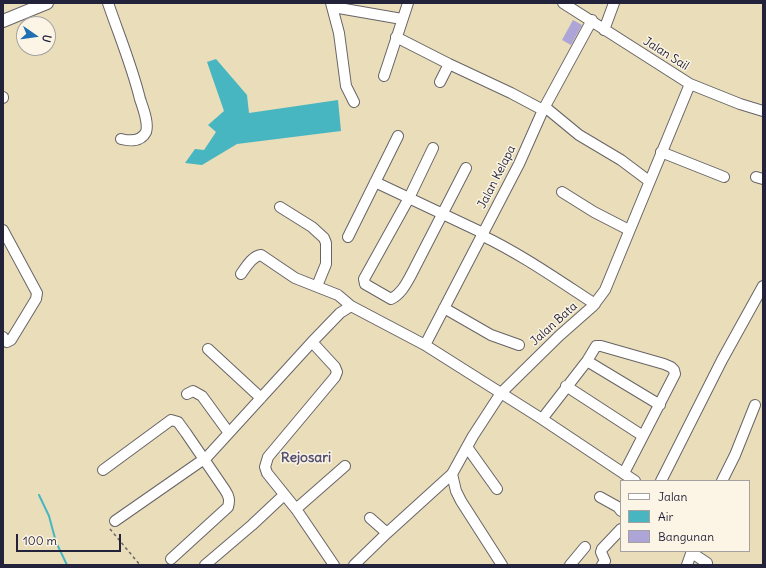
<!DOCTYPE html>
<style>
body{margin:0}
#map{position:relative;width:766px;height:568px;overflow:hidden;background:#e9deb9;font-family:Delius,sans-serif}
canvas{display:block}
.frame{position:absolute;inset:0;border:4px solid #22223b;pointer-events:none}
.legend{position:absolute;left:620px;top:480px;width:130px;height:72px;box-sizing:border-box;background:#fcf5e5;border:1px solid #a5a1a1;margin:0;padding:5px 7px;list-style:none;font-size:12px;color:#22223b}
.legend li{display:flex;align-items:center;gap:8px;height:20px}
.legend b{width:20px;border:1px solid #a5a1a1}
.north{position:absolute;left:16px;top:16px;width:40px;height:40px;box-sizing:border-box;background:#fcf5e5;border:1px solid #a5a1a1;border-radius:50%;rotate:103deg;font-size:11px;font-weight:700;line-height:16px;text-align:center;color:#22223b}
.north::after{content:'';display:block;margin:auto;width:14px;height:18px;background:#1f6fb2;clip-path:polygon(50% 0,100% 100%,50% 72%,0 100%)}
.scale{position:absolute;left:16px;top:534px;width:105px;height:18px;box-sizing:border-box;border:2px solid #22223b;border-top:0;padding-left:5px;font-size:12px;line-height:14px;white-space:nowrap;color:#22223b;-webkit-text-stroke:3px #fcf5e5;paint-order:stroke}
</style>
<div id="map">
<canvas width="766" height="568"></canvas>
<div class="frame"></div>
<ul class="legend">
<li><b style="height:5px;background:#fff"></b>Jalan</li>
<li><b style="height:11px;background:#47b6c0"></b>Air</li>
<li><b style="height:11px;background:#ada4d8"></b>Bangunan</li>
</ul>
<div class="north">U</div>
<div class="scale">100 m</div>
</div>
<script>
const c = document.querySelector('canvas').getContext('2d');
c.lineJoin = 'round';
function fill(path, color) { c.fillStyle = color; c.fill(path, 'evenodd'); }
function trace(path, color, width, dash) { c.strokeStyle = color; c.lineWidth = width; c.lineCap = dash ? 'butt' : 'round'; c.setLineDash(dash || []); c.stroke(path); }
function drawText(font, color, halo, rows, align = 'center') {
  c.font = font + ' Delius,sans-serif'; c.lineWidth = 3; c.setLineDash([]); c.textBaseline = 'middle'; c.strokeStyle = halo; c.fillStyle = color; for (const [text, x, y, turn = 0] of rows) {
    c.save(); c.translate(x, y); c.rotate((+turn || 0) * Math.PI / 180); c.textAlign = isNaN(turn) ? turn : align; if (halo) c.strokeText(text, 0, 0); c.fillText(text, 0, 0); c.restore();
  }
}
const water = new Path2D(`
 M216,59L247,95L249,113L338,100L341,131L237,144L202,165L185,163L195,149L204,150L216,132L208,125L224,111L207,62Z`);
const stream = new Path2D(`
 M39,495L49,516L56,542L67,565`);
const building = new Path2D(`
 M573,20L582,25L571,45L562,40Z`);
const path = new Path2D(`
 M110,529L140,565`);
const minor = new Path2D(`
 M108,3C119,35 132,66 140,99C143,108 149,123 146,132C141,142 129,141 121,139
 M331,3L339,33L346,86L354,102
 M563,3L690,84L740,104L763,111
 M333,7L402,19
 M604,30L614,3
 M396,37L449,64L511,93L543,110
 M384,76L408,3
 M440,82L449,64
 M3,97V98
 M545,107L579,135L621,160L649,181
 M433,148L409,198L364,279L365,284L391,299C401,294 406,284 411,275L466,168
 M661,152L724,177
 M756,177L763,179
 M375,182L483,233
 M562,192L594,212L629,230
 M280,207L312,227L324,238L326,243V264L317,286
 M3,230L37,293L36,299L11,340L7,342L3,337
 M481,235C521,254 558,280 595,304
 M348,237L398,136
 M241,274C246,267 252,256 261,255L295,278L338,295L351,306
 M444,308L491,335L519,345
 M312,342L335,367L337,372L335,377L268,457L265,467L267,473L296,509L334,565
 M425,345L519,164L543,110L592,20
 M208,349L261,398
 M587,361L660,405
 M566,386L643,436
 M187,394L193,391L202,396L229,433
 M542,419L587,361L596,346H601L664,364L671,367L674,370L675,374L624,473
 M467,447L497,489
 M103,470L171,420L178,422L186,433L225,490C229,496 230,500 228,507L171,559
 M661,481L722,360L763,286
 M722,481L735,455L755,405
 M600,497L618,507L621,511
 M296,509L345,466
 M370,518L387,533
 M115,521L207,457L312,342L340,313L351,306L425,345L542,419L635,481
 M692,553L707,563
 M205,565L252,525L284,495
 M354,565L387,533L452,474
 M502,565L461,501L456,491L452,474L473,436L501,393L559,336L593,306L605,290L690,84
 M570,565L585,547
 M602,565L605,561L601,552L602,549L621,529
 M687,565L692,551`);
const major = new Path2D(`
 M3,21L47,3`);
const streetNames = [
 ["Jalan Sail",666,54,32],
 ["Jalan Kelapa",497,177,-63],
 ["Jalan Bata",554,324,-42]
];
const quarterNames = [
 ["Rejosari",306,458]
];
fill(water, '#47b6c0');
trace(stream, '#47b6c0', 2);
fill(building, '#ada4d8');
trace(minor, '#686467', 12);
trace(major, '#686467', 14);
trace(path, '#686467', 1.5, [3, 3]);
trace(minor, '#fff', 10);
trace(major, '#fff', 12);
drawText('12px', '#22223b', '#fcf5e5', streetNames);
drawText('bold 14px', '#535072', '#fcf5e5', quarterNames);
</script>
